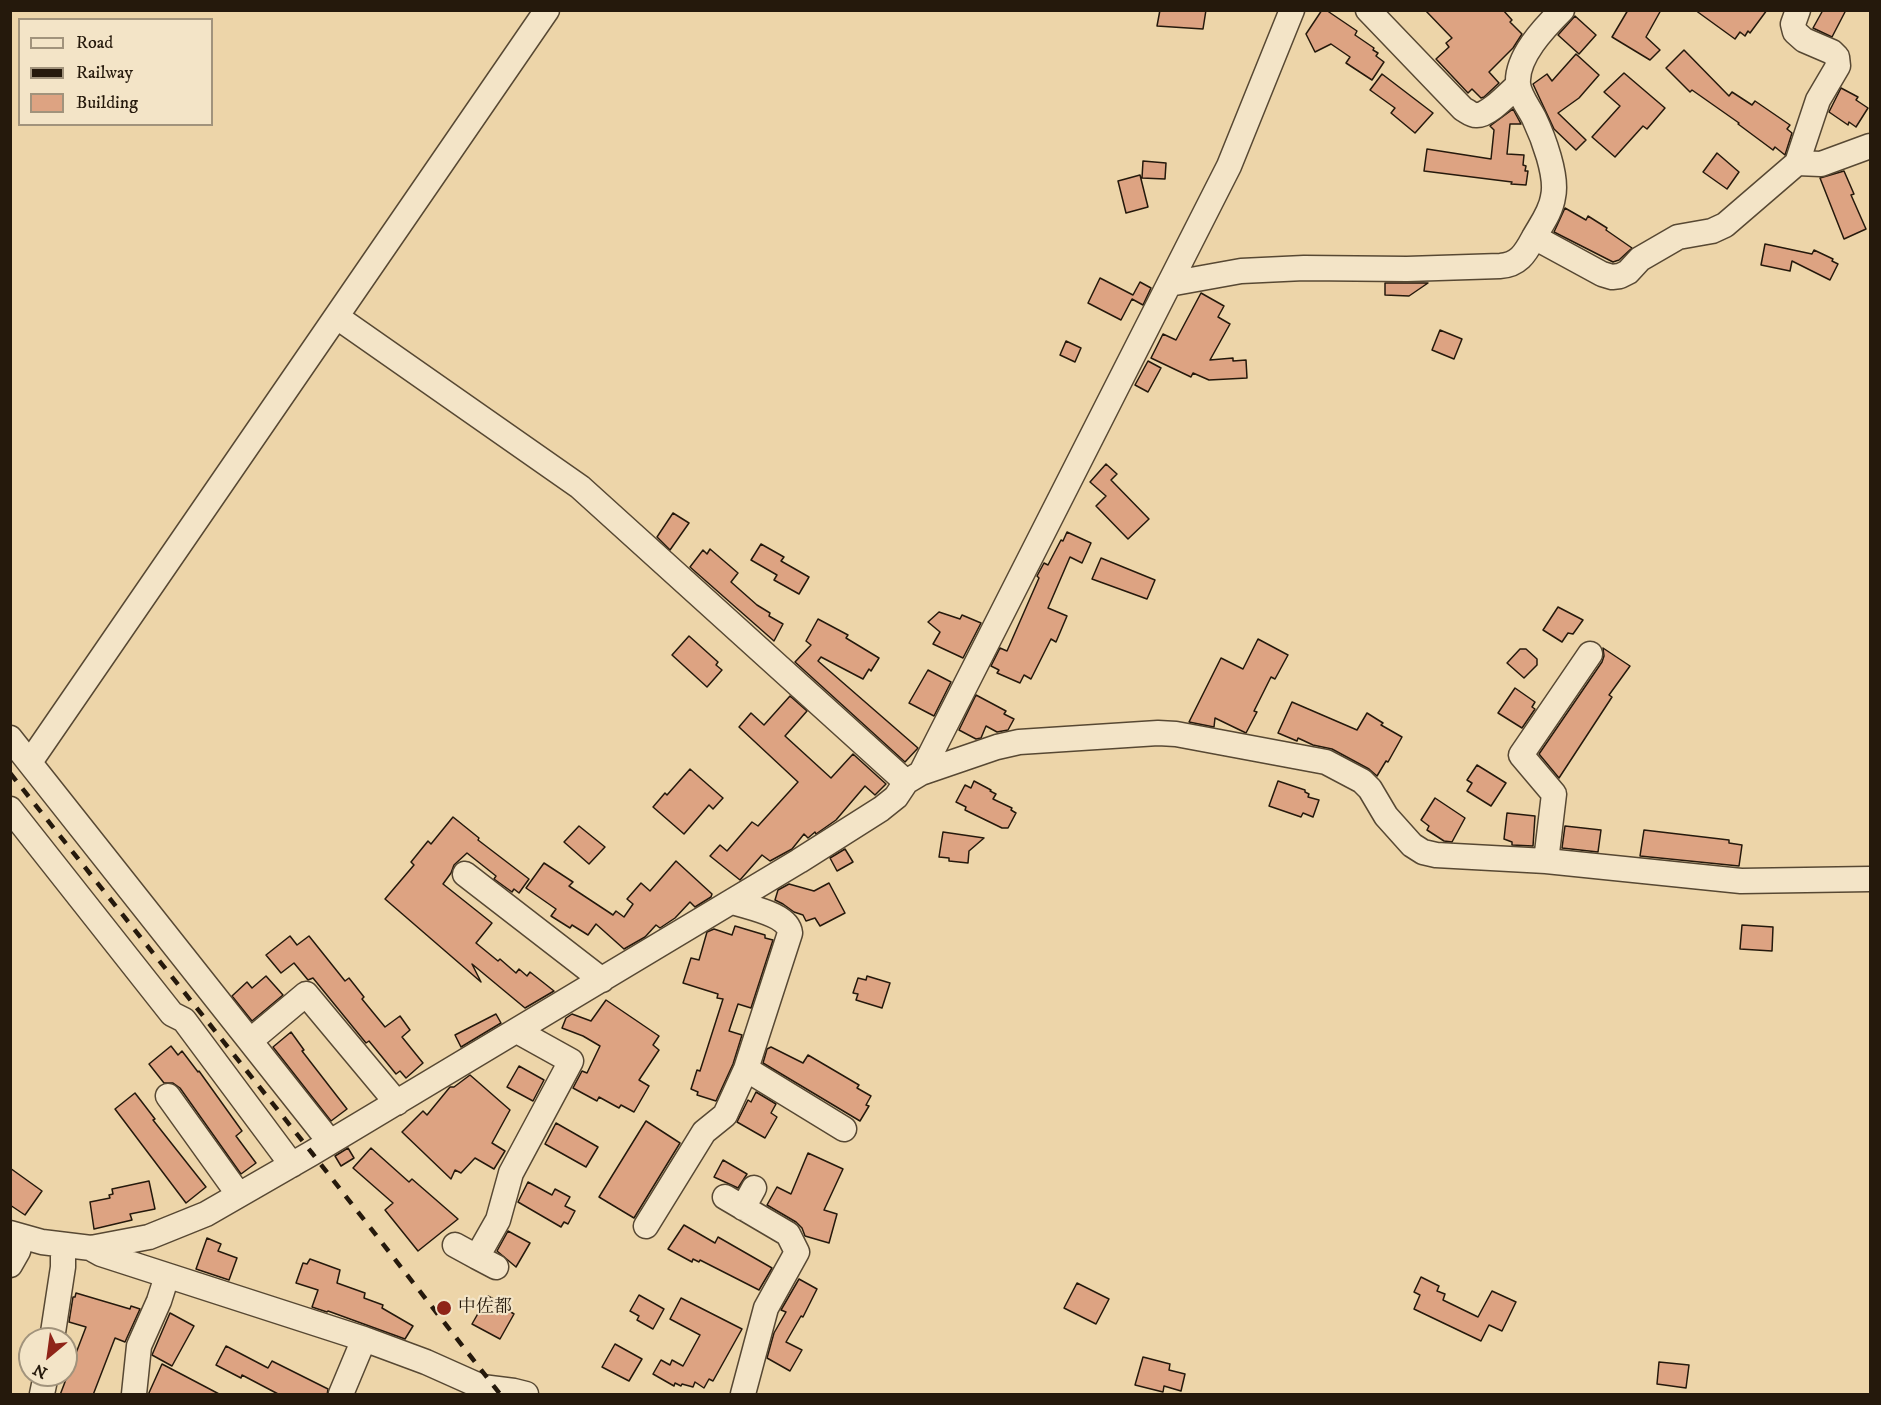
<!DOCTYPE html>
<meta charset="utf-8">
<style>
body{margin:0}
#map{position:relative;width:1881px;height:1405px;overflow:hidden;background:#edd5a9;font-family:"IM FELL DW Pica",serif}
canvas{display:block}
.frame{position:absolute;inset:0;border:12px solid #25190c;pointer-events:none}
.legend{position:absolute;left:18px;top:18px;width:195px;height:108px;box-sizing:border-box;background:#f3e4c7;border:2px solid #a1937c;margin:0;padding:8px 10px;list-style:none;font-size:18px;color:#25190c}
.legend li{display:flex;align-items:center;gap:12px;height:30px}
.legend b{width:30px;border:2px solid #a1937c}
.north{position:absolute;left:18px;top:1327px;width:60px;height:60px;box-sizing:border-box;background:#f3e4c7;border:2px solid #a1937c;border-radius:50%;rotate:209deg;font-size:16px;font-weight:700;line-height:24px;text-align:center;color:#25190c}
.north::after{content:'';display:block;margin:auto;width:21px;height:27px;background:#8f2418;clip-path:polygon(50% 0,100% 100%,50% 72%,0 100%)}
</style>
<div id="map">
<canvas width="1881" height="1405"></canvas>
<div class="frame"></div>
<ul class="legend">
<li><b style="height:8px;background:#f3e4c7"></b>Road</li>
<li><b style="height:8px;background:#25190c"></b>Railway</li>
<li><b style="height:16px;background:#dda382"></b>Building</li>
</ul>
<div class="north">N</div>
</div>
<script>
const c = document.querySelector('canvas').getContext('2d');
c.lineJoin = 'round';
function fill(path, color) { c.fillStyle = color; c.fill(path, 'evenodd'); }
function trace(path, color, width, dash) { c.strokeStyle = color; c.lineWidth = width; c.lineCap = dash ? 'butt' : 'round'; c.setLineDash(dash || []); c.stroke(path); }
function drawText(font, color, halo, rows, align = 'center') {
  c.font = font + ' "IM FELL DW Pica","Noto Serif JP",serif'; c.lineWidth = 4.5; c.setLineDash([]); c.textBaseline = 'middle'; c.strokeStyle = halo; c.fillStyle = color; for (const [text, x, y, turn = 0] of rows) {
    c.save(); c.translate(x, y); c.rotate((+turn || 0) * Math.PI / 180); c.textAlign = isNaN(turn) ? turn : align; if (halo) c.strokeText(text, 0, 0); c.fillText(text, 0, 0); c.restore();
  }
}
const building = new Path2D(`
 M1160,10H1206L1203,29L1157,26Z
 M1322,10H1326L1357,31L1355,35L1374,48L1373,50L1378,53L1376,56L1384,62L1372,80L1346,63L1350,57L1331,44L1315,52L1306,34Z
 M1425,10H1503L1512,20L1510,22L1522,34L1513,48L1489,72L1499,83L1484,97L1481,98L1472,89L1468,93L1436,59L1449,47L1446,43L1452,38Z
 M1628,10H1661L1646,37L1660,50L1650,60L1612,37Z
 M1695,10H1767L1750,33L1748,31L1745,36L1740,32L1735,39Z
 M1823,10H1846L1832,37L1813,28Z
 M1575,16L1596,35L1579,54L1558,35Z
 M1684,50L1729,96L1732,92L1752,105L1755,101L1790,125L1787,129L1792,133L1785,155L1775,147L1773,150L1738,124L1739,123L1692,90L1690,92L1666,68Z
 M1576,54L1599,75L1579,98L1558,113L1586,140L1576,150L1554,129L1533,84L1547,74L1552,81Z
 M1624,73L1665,108L1647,129L1643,126L1615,157L1592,137L1620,106L1604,92Z
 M1382,74L1433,113L1415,133L1391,113L1395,108L1370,90Z
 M1841,88L1858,97L1856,100L1868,108L1856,127L1849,122L1848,125L1829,112Z
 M1513,109L1521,124H1510L1507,154L1524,155L1523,165L1526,166L1525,171H1528L1526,185L1511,184L1512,182L1424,171L1427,149L1491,159L1494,130L1490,126Z
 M1717,153L1739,172L1727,189L1703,172Z
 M1143,161L1166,163L1165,179L1142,178Z
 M1844,171L1854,194L1851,195L1866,229L1844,239L1820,178Z
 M1140,175L1148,207L1126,213L1118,181Z
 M1565,208L1586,220L1588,216L1607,228L1606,230L1632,248L1619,260L1613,262L1554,232Z
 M1765,244L1812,254L1814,250L1833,259L1832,261L1838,264L1830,280L1792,261L1790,271L1761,265Z
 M1100,278L1133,295L1140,282L1151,288L1143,305L1132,299L1121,320L1088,303Z
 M1385,283H1428L1409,296L1385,295Z
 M1201,293L1224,306L1218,317L1230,324L1210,360L1233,358V361L1246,360L1247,378L1209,380L1193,373L1191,377L1151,358L1163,334L1176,340Z
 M1440,330L1462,339L1454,359L1432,350Z
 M1066,341L1081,348L1075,362L1060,355Z
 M1148,361L1161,368L1148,392L1135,385Z
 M1106,464L1117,474L1111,480L1149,519L1128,539L1096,506L1106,496L1090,482Z
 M673,513L689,523L670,550L657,537Z
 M1067,532L1091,543L1082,563L1070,557L1048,608L1067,616L1056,642L1051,639L1031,679L1024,675L1020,683L997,673L999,670L991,666L1000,648L1007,651L1039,578L1037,576L1044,563L1048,565L1061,540L1063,541Z
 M761,544L784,557L781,561L809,577L799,594L774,580L777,575L751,560Z
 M710,549L738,573L731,582L757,605L770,613L769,616L783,624L774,641L690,567L703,550L707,554Z
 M1101,558L1155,580L1147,599L1092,579Z
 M1558,607L1583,620L1573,634L1568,633L1562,642L1543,630Z
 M939,612L960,619L962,615L981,623L963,658L933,644L940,632L928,622Z
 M818,619L848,635L846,638L879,658L871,671L869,669L863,679L821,657L818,661L918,748L905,762L795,662L811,645L806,641Z
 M689,636L718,662L716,665L722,670L707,687L672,655Z
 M1258,639L1288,655L1275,679L1271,677L1254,711L1257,712L1246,733L1215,718L1214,727L1189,722L1221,658L1243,669Z
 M1603,648L1630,666L1609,695L1612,697L1559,778L1539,754L1602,662L1604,656Z
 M1520,649H1526L1537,659V665L1524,678L1507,663Z
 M928,670L951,682L934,716L909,703Z
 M1515,688L1535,702L1532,707L1535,709L1522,728L1498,713Z
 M976,695L1006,711L1004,714L1014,719L1008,730L997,732L986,726L981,738L976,739L959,730Z
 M790,696L807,711L785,736L831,778L853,754L886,784L875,795L865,786L836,820L816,834L815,832L808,838L804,834L792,849L770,861L762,855L740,880L710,856L720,845L727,851L752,822L758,826L798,782L739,727L751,713L764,725Z
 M1292,702L1357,730L1367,713L1383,723L1381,725L1402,737L1388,762L1386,761L1377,776L1369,769L1332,749L1313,745L1298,738L1297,741L1278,733Z
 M1477,765L1506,783L1491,806L1467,791L1472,783L1467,780Z
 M690,769L723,798L713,809L709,805L684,834L653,807L665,793L667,795Z
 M974,781L991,790L990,791L996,794L993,799L1012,808L1011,810L1016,813L1008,828H1002L965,810L966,807L956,802L965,785L971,788Z
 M1278,781L1305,790V792L1309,794L1308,797L1319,800L1313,817L1303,813L1301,817L1269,806Z
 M1435,798L1465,818L1452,842L1444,841L1427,830L1429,826L1421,820Z
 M1507,813L1535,816L1533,846L1512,845V842L1504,839Z
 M453,817L479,838L478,840L529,879L519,893L514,889L512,892L494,879L496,876L467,853L454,865L451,873L443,884L492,923L476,943L498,961L500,959L516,973L519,969L527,976L530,972L554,991L525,1008L472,964L481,982L385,899L414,865L411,862L428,841L431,844Z
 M579,826L605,847L589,864L564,842Z
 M1565,826L1601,830L1598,852L1562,848Z
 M1644,830L1729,840V843L1742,845L1739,866L1640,856Z
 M943,832L984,838L969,851L968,863L949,861V858L939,857Z
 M845,849L853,862L837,871L830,858Z
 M676,861L712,894L711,897L695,907L690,902L675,918L660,928L656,925L645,937L624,949L596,924L588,935L572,925L570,928L551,916L556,909L526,888L544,863L573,882L569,886L613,915L616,911L624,917L633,904L627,899L641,883L650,891Z
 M829,883L845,913L820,926L815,918L806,921L803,915L794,912L783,904L775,900L778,890L789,884L814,891Z
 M1742,925L1773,927L1772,951L1740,949Z
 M735,926L765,935V938L773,940L751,1008L738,1004L729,1031L742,1035L733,1064L716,1101L697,1095L698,1092L691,1089L697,1070L700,1071L723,999L717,998L718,994L683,983L691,958L699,960L707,932L714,929L732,935Z
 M290,936L297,945L309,936L345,981L349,978L364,997L362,999L385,1027L400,1016L410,1030L402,1037L423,1063L406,1078L400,1071L396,1074L369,1041L366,1043L313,978L308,980L294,963L281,973L266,955Z
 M266,976L283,995L252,1021L232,996L247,982L252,988Z
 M867,976L890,983L882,1008L856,1000L858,994L853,993L858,978L866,980Z
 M606,1000L659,1036L653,1045L659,1050L639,1080L649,1086L634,1112L621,1105L619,1108L599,1097L597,1101L573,1088L582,1071L587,1073L600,1046L583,1036L562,1028L566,1018L572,1014L591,1021Z
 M496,1014L501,1023L461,1047L455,1035Z
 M291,1032L304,1050L302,1051L347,1109L331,1121L273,1047Z
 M171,1046L178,1055L182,1051L198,1072L199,1071L242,1131L236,1136L256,1163L241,1174L180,1088L173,1083H164L149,1064Z
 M771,1047L803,1063L808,1055L859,1085L857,1088L871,1096L866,1105L869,1106L860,1121L763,1063L767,1049Z
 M519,1066L544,1080L533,1101L507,1087Z
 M470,1075L510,1110L492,1143L505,1151L494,1169L475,1158L461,1173L455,1170L451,1179L402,1132L423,1111L427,1115L450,1087H454Z
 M756,1092L776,1104L771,1113L777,1117L765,1138L737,1122L748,1100L751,1102Z
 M135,1093L155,1119L153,1120L206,1187L186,1203L115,1109Z
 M646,1121L680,1143L634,1218L599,1197Z
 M556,1123L598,1147L586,1167L545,1144Z
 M348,1148L354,1158L341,1166L335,1156Z
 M371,1148L409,1182L412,1179L458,1219L418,1251L385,1210L393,1203L353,1168Z
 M808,1153L843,1169L824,1210L837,1214L829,1243L805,1236L802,1228L796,1222L767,1205L777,1187L791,1194Z
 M723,1160L747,1174L738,1188L714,1177Z
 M10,1168L42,1191L25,1215L10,1205Z
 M149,1181L155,1209L130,1214L132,1220L94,1229L90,1202L110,1198L109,1195L113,1194L112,1189Z
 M528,1182L552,1195L555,1189L570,1197L565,1206L575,1211L568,1224L564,1222L561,1227L518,1202Z
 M684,1225L715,1243L718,1237L772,1268L759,1290L700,1260L699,1262L693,1259L692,1262L668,1249Z
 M508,1231L530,1243L516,1267L497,1251Z
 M207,1238L221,1244L218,1251L237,1258L229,1280L196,1269Z
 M310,1259L340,1270L337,1283L365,1293L364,1298L383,1305L382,1308L413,1326L405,1339L328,1311L327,1312L312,1307L318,1290L296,1283L303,1263L307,1264Z
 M1421,1277L1439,1286L1437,1291L1445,1294L1443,1300L1478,1317L1492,1291L1516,1302L1502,1331L1489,1325L1481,1341L1414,1309L1420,1295L1414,1292Z
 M799,1279L817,1289L803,1317L801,1316L786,1342L802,1350L790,1371L767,1358L774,1333L786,1312L781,1310Z
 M1077,1283L1109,1299L1096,1324L1064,1308Z
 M76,1293L130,1309L131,1306L140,1309L125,1342L115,1338L93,1395H60L86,1327L69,1322L73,1297H75Z
 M639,1295L664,1309L653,1329L637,1320L639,1316L630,1311Z
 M488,1296L508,1307L506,1309L514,1314L500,1339L472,1324Z
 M681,1298L742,1329L713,1381L709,1379L704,1388L695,1382L693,1387L682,1384L681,1386L675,1383L674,1386L653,1374L661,1360L670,1365L672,1360L683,1366L700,1335L670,1319Z
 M170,1313L194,1326L172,1366L152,1355Z
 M615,1344L642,1359L629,1381L602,1367Z
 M226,1346L268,1368L272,1361L328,1389L327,1395H280L242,1375L241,1378L216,1365Z
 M1143,1357L1170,1364L1169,1370L1185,1374L1181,1391L1164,1386L1163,1392L1135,1385Z
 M1659,1362L1689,1365L1686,1388L1657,1384Z
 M162,1364L221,1395H148Z`);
const minor = new Path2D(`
 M1368,10L1463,109C1467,111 1471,115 1476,115C1487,117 1510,92 1518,85
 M1797,163L1818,100L1838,66L1837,57L1832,52L1804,40L1795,32L1793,24L1798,10
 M1534,237L1602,274L1612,277L1620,276L1628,272L1640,259L1678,237L1712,231L1725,225L1797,163L1821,164L1870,146
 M1169,284L1241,271L1304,268L1407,269L1500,266C1518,265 1525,254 1533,239C1540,226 1551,212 1553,197C1558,176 1543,137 1534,118C1529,108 1519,95 1518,84C1516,57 1544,28 1562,10
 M337,317L580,487L906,782
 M10,738L330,1142
 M30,762L547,10
 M921,773L997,747L1019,742L1158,733L1176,734L1326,762L1362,781L1370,789L1386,816L1412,845L1423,852L1436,855L1546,861L1741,881L1870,879
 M10,809L172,1014L184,1020L292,1165
 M1546,861L1554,794L1521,755L1590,654
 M465,874L602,980
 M733,902C750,908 788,914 790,933L746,1069L844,1129
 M250,1041L306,994L397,1103
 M168,1096L239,1195
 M725,1197L788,1234L797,1252L766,1308L743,1394
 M743,1208L754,1188
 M646,1226L704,1132L725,1115L746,1069
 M10,1233L42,1242L91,1248L149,1237L206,1214L312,1153L799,861L881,809L896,797L906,782L921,773L1229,166L1292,10
 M455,1245L477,1257
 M92,1249L101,1254L364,1339L426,1362L482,1387L514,1391L526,1394
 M10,1265L18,1251L22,1237
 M496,1267L477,1257L498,1220L511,1173L571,1061L517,1031
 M52,1339L63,1267V1246
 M42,1394L46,1375
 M134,1394L139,1346L159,1301L167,1276
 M341,1394L364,1339`);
const rail = new Path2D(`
 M10,773L312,1153L500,1394`);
const markers = [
 [444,1308,8,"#8f2418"]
];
const poiNames = [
 ["中佐都",458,1308]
];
fill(building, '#dda382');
trace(building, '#25190c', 1.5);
trace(minor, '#574833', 27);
trace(minor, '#f3e4c7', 24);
trace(rail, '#25190c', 4.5, [10, 10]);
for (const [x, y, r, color] of markers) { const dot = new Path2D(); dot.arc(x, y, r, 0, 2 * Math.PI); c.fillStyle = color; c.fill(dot); trace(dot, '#f3e4c7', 2); }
drawText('18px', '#25190c', '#f3e4c7', poiNames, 'left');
</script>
